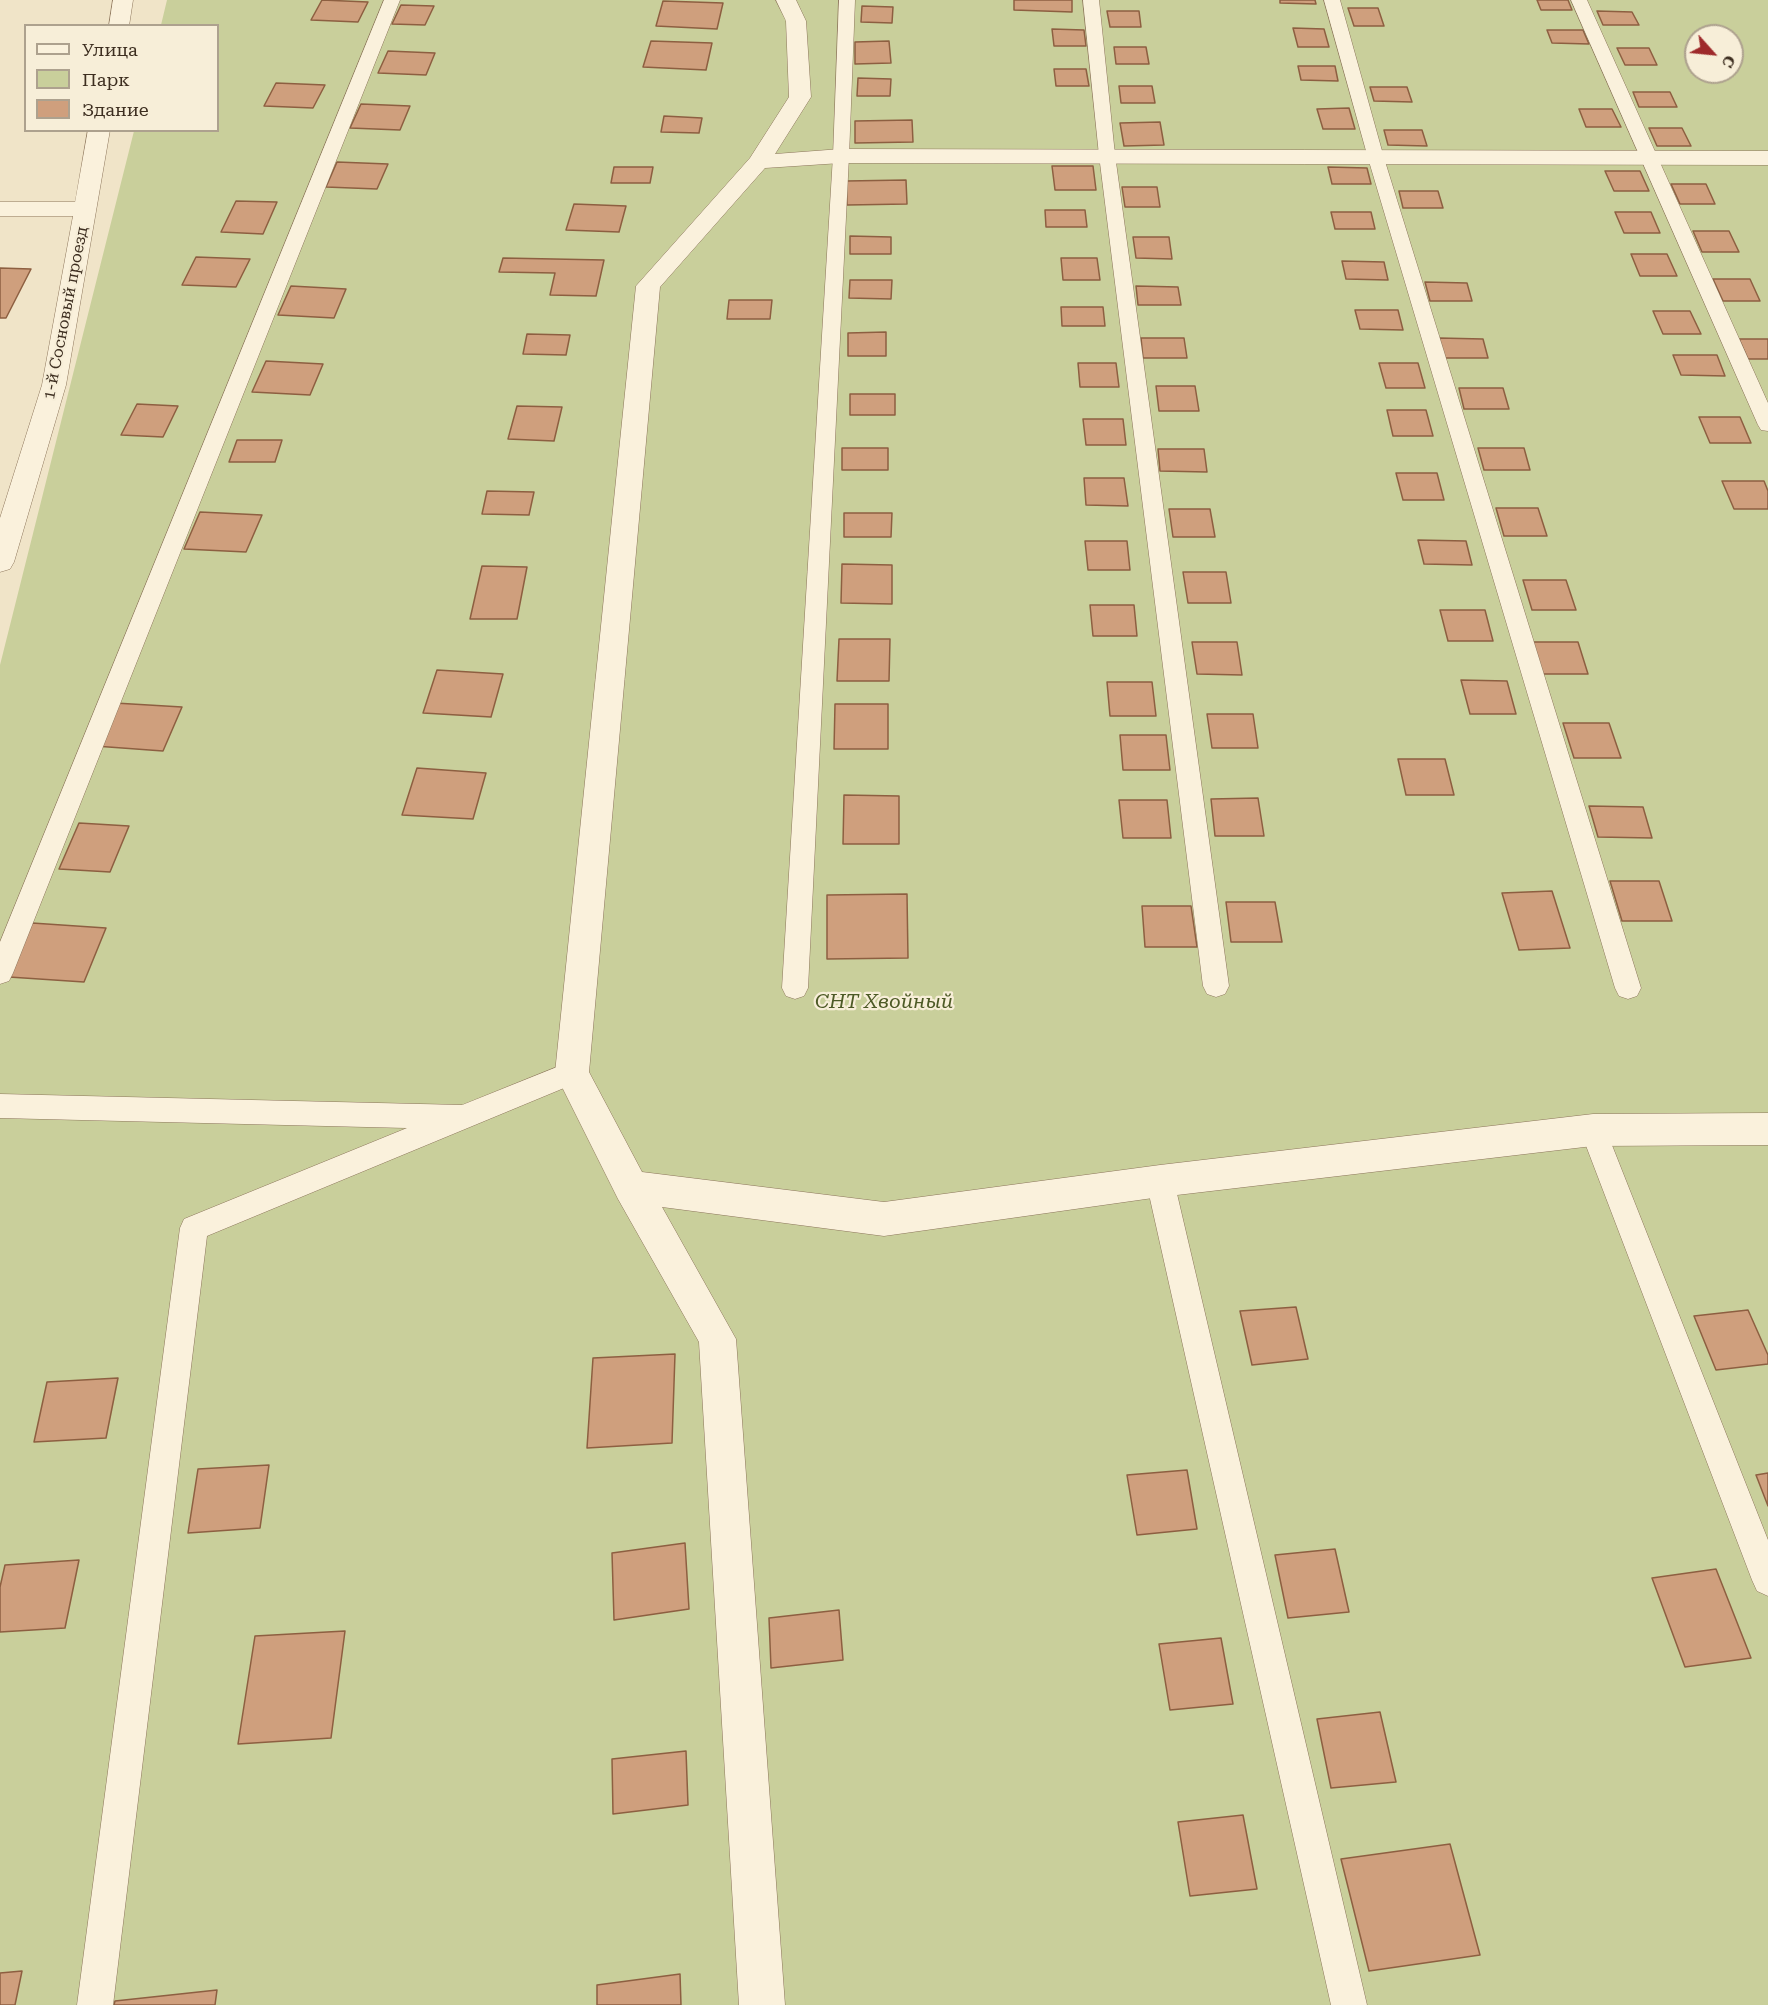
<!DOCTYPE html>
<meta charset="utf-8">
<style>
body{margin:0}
#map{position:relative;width:1768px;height:2005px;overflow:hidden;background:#f0e4c8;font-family:"Roboto Serif",serif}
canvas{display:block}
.legend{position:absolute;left:24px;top:24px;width:195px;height:108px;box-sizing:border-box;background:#f7eed8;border:2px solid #ada18e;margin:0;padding:8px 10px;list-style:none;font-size:18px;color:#3d2e20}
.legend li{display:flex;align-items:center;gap:12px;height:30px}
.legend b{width:30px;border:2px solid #ada18e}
.north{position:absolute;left:1684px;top:24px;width:60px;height:60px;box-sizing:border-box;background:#f7eed8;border:2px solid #ada18e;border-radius:50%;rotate:117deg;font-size:16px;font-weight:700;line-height:24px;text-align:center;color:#3d2e20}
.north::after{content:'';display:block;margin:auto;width:21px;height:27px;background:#9e2a2b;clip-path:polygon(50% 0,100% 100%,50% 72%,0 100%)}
</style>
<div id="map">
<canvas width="1768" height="2005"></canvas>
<ul class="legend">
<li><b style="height:8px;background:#faf1dc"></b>Улица</li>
<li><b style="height:16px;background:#c9cf9b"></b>Парк</li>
<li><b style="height:16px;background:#cf9f7d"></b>Здание</li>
</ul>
<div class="north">С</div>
</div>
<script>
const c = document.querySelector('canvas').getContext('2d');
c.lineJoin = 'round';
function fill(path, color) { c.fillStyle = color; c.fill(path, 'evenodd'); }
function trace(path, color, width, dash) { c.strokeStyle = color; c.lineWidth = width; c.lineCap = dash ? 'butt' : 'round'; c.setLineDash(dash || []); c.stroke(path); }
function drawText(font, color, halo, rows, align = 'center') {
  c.font = font + ' "Roboto Serif",serif'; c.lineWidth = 4.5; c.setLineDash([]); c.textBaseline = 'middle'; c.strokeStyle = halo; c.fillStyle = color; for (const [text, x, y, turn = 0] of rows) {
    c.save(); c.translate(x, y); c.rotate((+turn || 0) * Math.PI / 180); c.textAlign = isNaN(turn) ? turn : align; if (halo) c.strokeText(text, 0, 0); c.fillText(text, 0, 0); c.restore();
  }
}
const green = new Path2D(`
 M167,0H1768V2005H0V665L134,131L218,130V26L161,25ZM1696,36H1732V72H1696Z`);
const building = new Path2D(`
 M322,0L368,2L358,22L311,20Z
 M1014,0H1072V12L1014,10Z
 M1280,0H1315L1316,4L1280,3Z
 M1537,0H1568L1572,10H1541Z
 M663,1L723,3L717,29L656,26Z
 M401,5L434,6L425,25L392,24Z
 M862,6L893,7L892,23L861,22Z
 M1348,8H1378L1384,26H1354Z
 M1107,11H1139L1141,27H1110Z
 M1597,11L1632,12L1639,25H1603Z
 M1293,28L1324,29L1329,47H1298Z
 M1052,29L1084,30L1086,46H1054Z
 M1547,30H1583L1589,44L1552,43Z
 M651,41L712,43L706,70L643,67Z
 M889,41L891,63L855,64V42Z
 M1114,47H1146L1149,64H1116Z
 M1617,48H1649L1657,65H1625Z
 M388,51L435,53L426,75L378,73Z
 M1298,66H1335L1338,81L1301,80Z
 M1054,69H1086L1089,86H1056Z
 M858,78L891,79L890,96H857Z
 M276,83L325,85L313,108L264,106Z
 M1119,86H1152L1155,103H1121Z
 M1370,87H1407L1412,102L1374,101Z
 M1633,92H1670L1677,107H1639Z
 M361,104L410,106L400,130L350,128Z
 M1349,108L1355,129H1323L1317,109Z
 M1579,109H1612L1621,127H1586Z
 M664,116L702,118L699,133L661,132Z
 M912,120L913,142L855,143V121Z
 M1160,122L1164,145L1124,146L1120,123Z
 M1649,128H1682L1691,146H1657Z
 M1384,130H1422L1427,146L1388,145Z
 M337,162L388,164L377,189L326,187Z
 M1052,166H1093L1096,190H1055Z
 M614,167H653L650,183H611Z
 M1328,167L1367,168L1371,184H1332Z
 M1605,171H1640L1649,191H1614Z
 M906,180L907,204L847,205L846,181Z
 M1671,184H1706L1715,204H1680Z
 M1122,187H1157L1160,207H1125Z
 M1399,191H1438L1443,208H1403Z
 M236,201L277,202L263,234L221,232Z
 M574,204L626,206L619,232L566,230Z
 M1045,210H1085L1087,227H1046Z
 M1331,212H1371L1375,229H1335Z
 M1615,212H1651L1660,233H1624Z
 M1693,231H1729L1739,252H1702Z
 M850,236L891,237V254H850Z
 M1133,237H1169L1172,259L1136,258Z
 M1631,254H1667L1677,276H1640Z
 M196,257L250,259L236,287L182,285Z
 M503,258L604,260L596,296L550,295L555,273L499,272Z
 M1061,258H1097L1100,280H1063Z
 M1342,261L1384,262L1388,280L1346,279Z
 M0,268L31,269L6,318H0Z
 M1713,279H1750L1760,301H1723Z
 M850,280H892L891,299L849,298Z
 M1425,282L1467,283L1472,301H1430Z
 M291,286L346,289L334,318L278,315Z
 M1136,286L1178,287L1181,305H1138Z
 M729,300H772L770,319H727Z
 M1061,307H1103L1105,326H1062Z
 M1355,310H1398L1403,330L1360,329Z
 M1653,311H1690L1701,334H1663Z
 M886,332V356H848V333Z
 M527,334L570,335L566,355L523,354Z
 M1141,338H1184L1187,358H1143Z
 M1439,338L1483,339L1488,358H1445Z
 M1739,339H1768V359H1748Z
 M1673,355H1717L1725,376L1681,375Z
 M266,361L323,364L310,395L252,392Z
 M1078,363H1116L1119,387H1080Z
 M1379,363H1418L1425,388H1386Z
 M1156,386H1195L1199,411H1159Z
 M1459,388H1503L1509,409H1464Z
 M850,394H895V415H850Z
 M137,404L178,406L163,437L121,435Z
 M517,406L562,407L554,441L508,439Z
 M1387,410H1426L1433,436H1393Z
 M1699,417H1740L1751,443H1710Z
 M1083,419H1123L1126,445H1086Z
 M237,440H282L275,462H229Z
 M842,448H888V470H842Z
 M1478,448H1524L1530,470H1484Z
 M1158,449H1204L1207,472L1160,471Z
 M1396,473H1437L1444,500H1403Z
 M1084,478H1124L1128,506L1086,505Z
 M1722,481H1764L1768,491V509H1734Z
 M487,491L534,492L529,515L482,514Z
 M1496,508H1538L1547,536H1504Z
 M1169,509H1210L1215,537H1173Z
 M200,512L262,515L246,552L184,549Z
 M844,513H892L891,537H844Z
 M1418,540L1466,541L1472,565L1424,564Z
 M1085,541H1127L1130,570H1088Z
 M842,564L892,565V604L841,603Z
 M482,566L527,567L517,619H470Z
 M1183,572H1226L1231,603H1188Z
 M1523,580H1566L1576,610H1532Z
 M1090,605H1134L1137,636H1093Z
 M1440,610H1485L1493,641H1448Z
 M839,639H890L889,681H837Z
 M1192,642H1237L1242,675L1197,674Z
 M1533,642H1578L1588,674H1542Z
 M437,670L503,674L491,717L423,713Z
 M1461,680L1507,681L1516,714H1470Z
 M1107,682H1152L1156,716H1110Z
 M115,703L182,707L163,751L95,746Z
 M835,704H888V749H834Z
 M1207,714H1253L1258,748H1212Z
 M1563,723H1609L1621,758H1574Z
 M1120,735H1166L1170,770H1123Z
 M1398,759H1445L1454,795H1406Z
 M417,768L486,773L473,819L402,815Z
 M844,795L899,796V844H843Z
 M1258,798L1264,836H1215L1211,799Z
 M1119,800H1167L1171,838H1123Z
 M1589,806L1643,807L1652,838L1598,837Z
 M79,823L129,826L110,872L59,869Z
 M1610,881H1659L1672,921H1622Z
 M1552,891L1570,948L1519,950L1502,893Z
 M907,894L908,958L827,959V895Z
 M1226,902H1275L1282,942H1231Z
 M1142,906H1191L1197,947H1145Z
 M32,923L106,928L84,982L9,977Z
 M1296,1307L1308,1359L1252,1365L1240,1311Z
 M1748,1310L1768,1355V1364L1716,1370L1694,1316Z
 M675,1354L672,1443L587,1448L593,1358Z
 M118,1378L106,1438L34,1442L47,1382Z
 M269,1465L260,1528L188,1533L198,1469Z
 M1187,1470L1197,1529L1137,1535L1127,1475Z
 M1768,1473V1506L1756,1475Z
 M685,1543L689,1609L614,1620L612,1553Z
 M1335,1549L1349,1612L1288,1618L1275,1555Z
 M79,1560L65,1628L0,1632V1587L5,1565Z
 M1716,1569L1751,1658L1685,1667L1652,1578Z
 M839,1610L843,1660L771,1668L769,1618Z
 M345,1631L331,1738L238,1744L255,1636Z
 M1221,1638L1233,1704L1170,1710L1159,1644Z
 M1380,1712L1396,1782L1331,1788L1317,1719Z
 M686,1751L688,1805L613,1814L612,1759Z
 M1243,1815L1257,1889L1190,1896L1178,1822Z
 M1450,1844L1480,1955L1369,1971L1341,1859Z
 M22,1971L15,2005H0V1973Z
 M680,1974L681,2005H597V1985Z
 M217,1990L215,2005H114L115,2001Z`);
const lane = new Path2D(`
 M384,0H400L13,973L9,981L0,984V942Z
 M839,0H855L849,156L808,988L804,996L795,999L786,996L782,988L833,156Z
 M1083,0H1099L1115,155L1229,986L1225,994L1216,997L1207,994L1203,986L1099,155Z
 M1324,0H1340L1384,158L1641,988L1637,996L1628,999L1619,996L1615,988L1368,158Z
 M1571,0H1587L1768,403V431L1761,430L1758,425Z
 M572,1061L581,1065L585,1073L581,1081L207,1236L113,2005H77L180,1228L184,1219L407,1128L0,1118V1094L462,1105Z
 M1593,1118L1602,1121L1606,1130L1768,1540V1596L1757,1591L1752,1580L1580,1130L1584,1121Z
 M1160,1168L1170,1172L1174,1181L1367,2005H1331L1146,1181L1150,1172Z`);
const street = new Path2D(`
 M113,0H133L129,26H109Z
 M776,0H796L806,21L811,97L775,154L841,149L1768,151V165L841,163L765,168L660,287L589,1072L642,1172L884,1202L1160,1165L1593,1114L1768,1113V1145L1593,1146L1160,1197L884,1236L662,1207L736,1339L785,2005H739L699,1342L618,1199L555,1073L636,286L750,158L789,97L786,21Z
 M88,130H110L66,385L14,562L10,569L0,572V518L42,385L73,216H0V202H75Z`);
const farStreetnames = [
 ["1-й Сосновый проезд",66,313,-79]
];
const parkNames = [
 ["СНТ Хвойный",884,1002]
];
fill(green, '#c9cf9b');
fill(building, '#cf9f7d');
trace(building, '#8d5f41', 1.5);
trace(lane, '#8d765c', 1);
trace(street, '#8d765c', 1);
fill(lane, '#faf1dc');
fill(street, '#faf1dc');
drawText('16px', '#3d2e20', '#f7eed8', farStreetnames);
drawText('italic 20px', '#4d5a26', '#f7eed8', parkNames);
</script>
